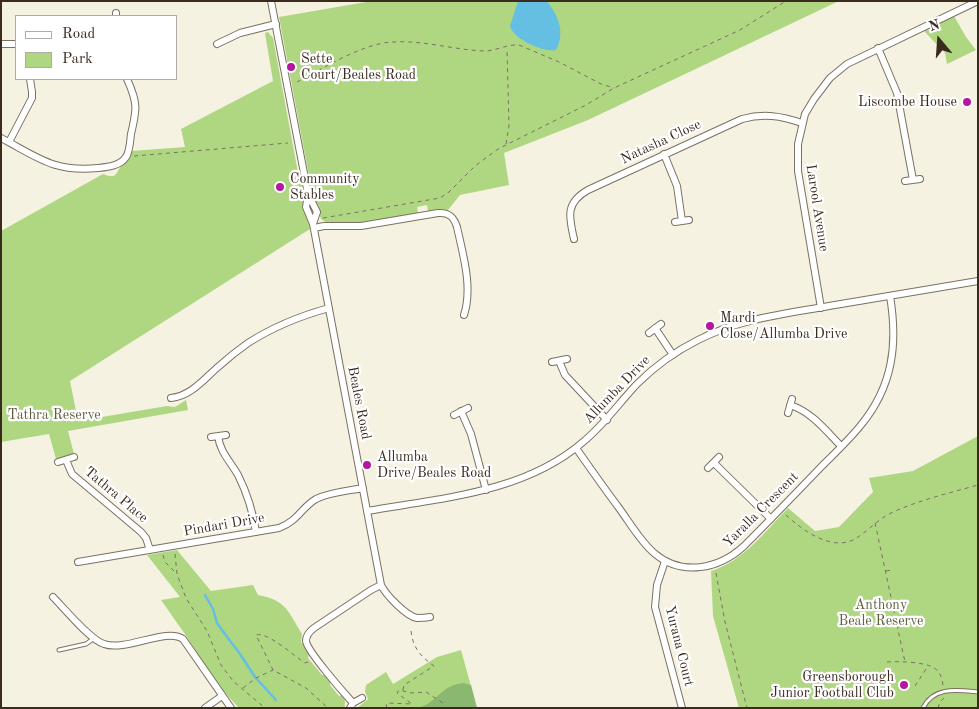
<!DOCTYPE html>
<style>
body{margin:0}
#map{position:relative;width:979px;height:709px;overflow:hidden;background:#f5f2e2;font-family:"Old Standard TT",serif}
canvas{display:block}
.frame{position:absolute;inset:0;border:2px solid #3b2a1e;pointer-events:none}
.legend{position:absolute;left:15px;top:15px;width:162px;height:65px;box-sizing:border-box;background:#fff;border:1px solid #b1aaa5;margin:0;padding:6px 9px;list-style:none;font-size:15px;color:#3b2a1e}
.legend li{display:flex;align-items:center;gap:10px;height:25px}
.legend b{width:25px;border:1px solid #b1aaa5}
.north{position:absolute;left:914px;top:15px;width:50px;height:50px;-webkit-text-stroke:4px #fff;paint-order:stroke;rotate:342deg;font-size:14px;font-weight:700;line-height:20px;text-align:center;color:#3b2a1e}
.north::after{content:'';display:block;margin:auto;width:18px;height:22px;background:#3b2a1e;clip-path:polygon(50% 0,100% 100%,50% 72%,0 100%)}
</style>
<div id="map">
<canvas width="979" height="709"></canvas>
<div class="frame"></div>
<ul class="legend">
<li><b style="height:6px;background:#fff"></b>Road</li>
<li><b style="height:14px;background:#afd782"></b>Park</li>
</ul>
<div class="north">N</div>
</div>
<script>
const c = document.querySelector('canvas').getContext('2d');
c.lineJoin = 'round';
function fill(path, color) { c.fillStyle = color; c.fill(path, 'evenodd'); }
function trace(path, color, width, dash) { c.strokeStyle = color; c.lineWidth = width; c.lineCap = dash ? 'butt' : 'round'; c.setLineDash(dash || []); c.stroke(path); }
function drawText(font, color, halo, rows, align = 'center') {
  c.font = font + ' "Old Standard TT",serif'; c.lineWidth = 4.5; c.setLineDash([]); c.textBaseline = 'middle'; c.strokeStyle = halo; c.fillStyle = color; for (const [text, x, y, turn = 0] of rows) {
    c.save(); c.translate(x, y); c.rotate((+turn || 0) * Math.PI / 180); c.textAlign = isNaN(turn) ? turn : align; if (halo) c.strokeText(text, 0, 0); c.fillText(text, 0, 0); c.restore();
  }
}
const green = new Path2D(`
 M372,1H839L588,120L504,153L509,185L460,195L448,210L442,209L428,211L427,205L417,207L418,213C401,216 337,229 324,221C318,218 320,212 319,207C317,203 314,200 313,197L279,17Z
 M954,16L966,37L976,50L947,64L945,53L923,30Z
 M268,32L273,38L299,178L304,189V204L310,229L70,381L78,421L167,406L175,407L186,400L188,410L68,431L74,454L56,459L49,434L1,442V231L103,174C118,180 115,173 122,165C127,160 129,158 131,151L185,147L181,129L273,81L265,33Z
 M978,436V708H739L713,616L711,571C744,561 765,531 788,508L815,531L839,527L873,492L869,478L913,471Z
 M177,550L211,591L253,585L258,595C286,600 288,611 302,634L301,642L309,654L308,658L322,675H326L331,681L330,685L339,696L342,695C345,699 346,703 344,708L238,707L216,683L187,637L161,600L180,597L147,555Z
 M461,650L477,708H357L368,699L365,692L366,685L386,672L393,684L437,657Z`);
const forest = new Path2D(`
 M463,683L471,685L477,708H417C437,704 439,686 463,683Z`);
const water = new Path2D(`
 M518,1H547C559,17 565,32 556,50C544,53 513,39 510,26Z`);
const stream = new Path2D(`
 M205,595L213,609L217,623L222,630L240,654L255,677L276,700`);
const path = new Path2D(`
 M297,82C324,68 363,43 393,42C423,40 454,50 485,51C496,51 507,44 519,45L559,62L601,84L614,88
 M506,144L509,126L507,49
 M134,156L288,143
 M323,218L440,198L449,192L475,166L498,149L586,105L614,88L740,30L786,1
 M786,515C802,530 832,552 855,539C868,531 878,519 893,512C920,500 949,493 978,485
 M875,523L905,662
 M175,554L177,574L186,598L207,631L221,665L233,681L265,708
 M163,555L165,562L176,573
 M886,571L892,570
 M716,573L725,622L747,708
 M308,662L305,663C294,656 267,631 256,635L273,670L306,688L328,708
 M887,662C897,661 926,662 934,668C940,671 942,678 943,685
 M915,686L928,666
 M243,688L256,678L273,670
 M403,690L404,685L434,666C421,657 411,646 411,628
 M387,708L386,705L387,703L412,704L397,693L399,690L412,693L426,692L443,703
 M938,708L940,702L944,698`);
const lane = new Path2D(`
 M59,650L86,644L93,639
 M923,708C934,686 957,690 978,692`);
const street = new Path2D(`
 M271,1L308,194L317,212L313,224
 M116,16V13
 M2,44H16
 M217,44L240,33L276,24
 M878,48L897,93L913,180
 M1,138C39,158 53,172 98,168C108,167 120,166 126,157C130,151 130,141 131,134C137,109 138,103 127,79
 M9,142L32,98V92L30,79
 M664,154L677,186L682,221
 M905,181L920,179
 M308,194L306,207L313,224L381,585C386,595 406,616 417,618C421,618 425,618 430,617
 M675,222L689,220
 M314,228L324,226H361L438,213C449,212 454,217 457,227C463,255 473,287 464,315
 M574,239C569,217 565,203 588,190L742,119C764,113 781,116 802,123
 M821,308L798,171V144L805,114L814,99L830,78L847,64L978,1
 M655,328L673,355
 M649,333L661,324
 M559,361L565,375L607,420
 M552,362L567,359
 M171,398C191,396 204,379 218,367C228,358 238,350 248,343C273,327 300,316 329,308
 M790,405C812,412 826,431 841,446
 M461,411L471,434L486,490
 M788,413L792,399
 M454,415L468,408
 M218,436C220,452 230,461 238,475C247,493 253,512 256,532
 M211,437L226,435
 M576,448C590,468 604,488 619,508C630,523 640,541 654,553C682,577 719,569 744,546C770,520 796,493 821,467C835,453 849,440 861,425C893,386 898,344 890,296
 M66,460L72,474L141,532L146,538L150,550
 M58,462L74,457
 M714,463L771,519
 M708,468L719,457
 M367,511C441,498 524,493 583,442C604,425 619,403 637,384C655,366 676,351 698,340C739,319 784,314 829,306C879,298 928,289 978,281
 M665,561L657,585L655,607L682,708
 M78,562L279,528C298,521 301,508 316,499C330,492 348,491 363,488
 M53,597C64,608 90,640 104,644C125,652 167,627 183,639L231,708
 M353,703C344,693 307,651 306,641C306,635 310,631 314,628L371,590L381,585
 M205,708L222,696
 M350,708L353,703L362,698`);
const markers = [
 [291,67,5,"#b5179e"],
 [967,102,5,"#b5179e"],
 [280,187,5,"#b5179e"],
 [710,326,5,"#b5179e"],
 [367,465,5,"#b5179e"],
 [904,685,5,"#b5179e"]
];
const poiNames = [
 ["Sette",301,59],
 ["Court/Beales Road",301,75],
 ["Liscombe House",957,102,"right"],
 ["Community",290,179],
 ["Stables",290,195],
 ["Mardi",720,318],
 ["Close/Allumba Drive",720,334],
 ["Allumba",377,457],
 ["Drive/Beales Road",377,473],
 ["Greensborough",894,677,"right"],
 ["Junior Football Club",894,693,"right"]
];
const streetNames = [
 ["Natasha Close",661,142,-25],
 ["Larool Avenue",817,208,81],
 ["Allumba Drive",617,390,-46],
 ["Beales Road",359,403,79],
 ["Tathra Place",116,495,40],
 ["Yaralla Crescent",761,510,-45],
 ["Pindari Drive",224,525,-10],
 ["Yurana Court",679,646,76]
];
const parkNames = [
 ["Tathra Reserve",54,415],
 ["Anthony",881,605],
 ["Beale Reserve",881,621]
];
fill(green, '#afd782');
fill(forest, '#8bb870');
fill(water, '#64bfe2');
trace(stream, '#64bfe2', 2.5);
trace(lane, '#7c7063', 5);
trace(street, '#7c7063', 8);
trace(path, '#7c7063', 1, [4, 4]);
trace(lane, '#fff', 3);
trace(street, '#fff', 6);
for (const [x, y, r, color] of markers) { const dot = new Path2D(); dot.arc(x, y, r, 0, 2 * Math.PI); c.fillStyle = color; c.fill(dot); trace(dot, '#fff', 2); }
drawText('14px', '#3b2a1e', '#fff', poiNames, 'left');
drawText('14px', '#3b2a1e', '#fff', streetNames);
drawText('14px', '#5e5e3c', '#fff', parkNames);
</script>
